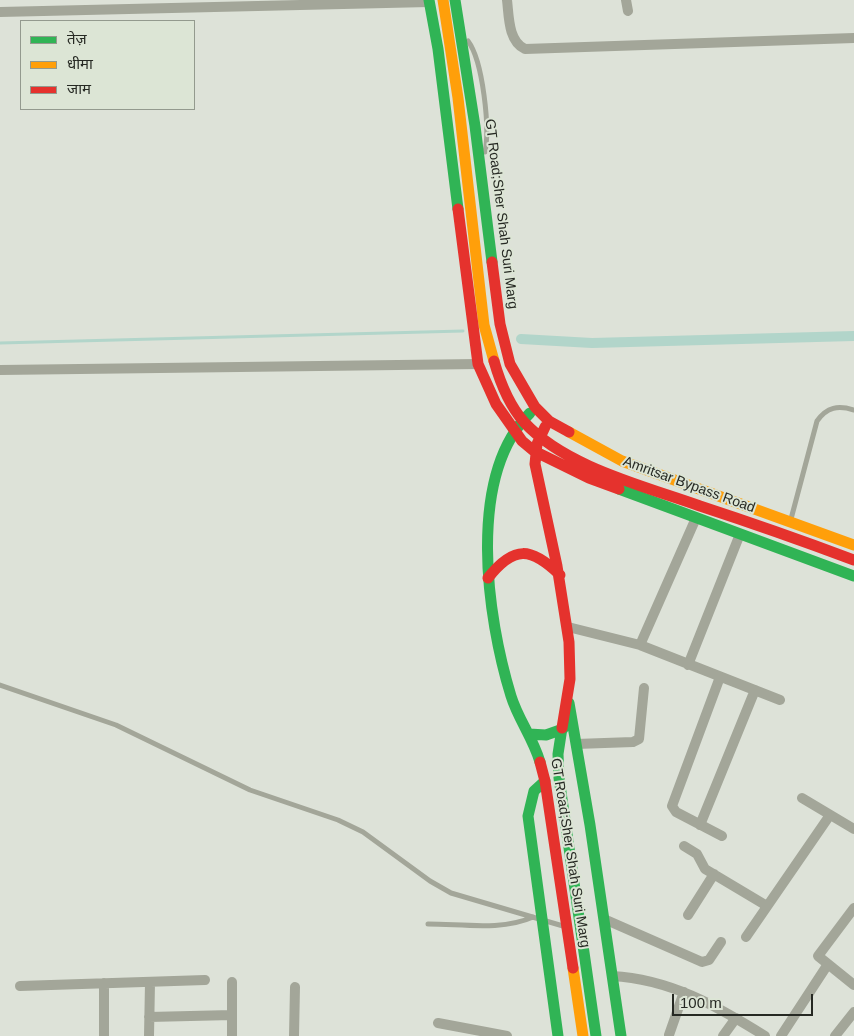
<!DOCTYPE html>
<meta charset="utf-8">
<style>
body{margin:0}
#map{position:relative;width:854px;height:1036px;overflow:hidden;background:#dde2d8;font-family:Arial,"Noto Sans Devanagari",sans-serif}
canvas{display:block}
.legend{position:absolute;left:20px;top:20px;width:175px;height:90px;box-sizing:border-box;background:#dce5d5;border:1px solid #939a8e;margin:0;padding:6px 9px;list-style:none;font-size:15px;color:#262923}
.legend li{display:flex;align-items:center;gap:10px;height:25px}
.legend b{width:25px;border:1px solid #939a8e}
.scale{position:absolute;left:672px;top:994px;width:141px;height:22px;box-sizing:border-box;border:2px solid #262923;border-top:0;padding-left:6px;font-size:15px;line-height:18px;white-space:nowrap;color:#262923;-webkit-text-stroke:4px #dce5d5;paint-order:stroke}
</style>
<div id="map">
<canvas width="854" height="1036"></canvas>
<ul class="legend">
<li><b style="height:6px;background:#30b455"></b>तेज़</li>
<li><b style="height:6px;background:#ff9f0a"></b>धीमा</li>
<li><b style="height:6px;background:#e5322d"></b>जाम</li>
</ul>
<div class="scale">100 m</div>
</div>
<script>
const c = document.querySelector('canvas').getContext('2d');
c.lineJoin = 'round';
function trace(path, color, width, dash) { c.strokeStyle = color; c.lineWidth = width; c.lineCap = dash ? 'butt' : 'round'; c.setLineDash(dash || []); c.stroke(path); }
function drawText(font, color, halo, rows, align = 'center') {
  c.font = font + ' Arial,sans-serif'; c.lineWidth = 4; c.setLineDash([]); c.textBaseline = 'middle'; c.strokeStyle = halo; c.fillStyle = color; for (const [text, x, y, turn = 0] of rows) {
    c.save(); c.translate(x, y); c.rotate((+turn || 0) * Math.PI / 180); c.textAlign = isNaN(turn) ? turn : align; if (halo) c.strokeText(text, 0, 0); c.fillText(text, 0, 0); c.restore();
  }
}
const stream = new Path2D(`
 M0,343L463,331`);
const canal = new Path2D(`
 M521,339L592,343L854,336`);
const lane = new Path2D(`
 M468,41C483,61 490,128 485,152
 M791,519L817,421C827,407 838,405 854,410
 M0,685L116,725L250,790L338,820L363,832L430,881L451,893L563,926
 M428,924C462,924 502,931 533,917`);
const street = new Path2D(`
 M507,0C509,16 508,41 525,49L854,38
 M626,0L628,11
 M0,12L429,2
 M0,370L478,364
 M568,627L640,645L780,700
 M640,645L696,518
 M688,665L740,534
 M720,677L672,806L676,812L722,836
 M576,744L633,742L639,739L644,688
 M802,798L854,829
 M700,825L755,690
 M684,846L697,854L705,869L767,906
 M854,908L818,956L854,985
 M688,915L714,874
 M604,919L702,962L709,960L721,942
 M746,937L830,815
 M612,976C670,979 717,1006 765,1036
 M20,986L205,980
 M149,1017L232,1015
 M438,1023L507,1036
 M669,1035L684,992
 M104,1036V983
 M149,1036L150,983
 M232,1036V982
 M294,1036L295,987
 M723,1036L736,1018
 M781,1036L828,964
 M835,1036L854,1012`);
const fast = new Path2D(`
 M429,0L438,49L458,209
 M455,0L475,126L492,262
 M530,413C466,476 487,618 511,696C518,719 533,738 540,762
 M619,489L854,576
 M569,703L590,825L621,1036
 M562,728L558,754L559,778L596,1036
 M529,734L546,735L563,729
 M545,781L534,791L528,816L558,1036`);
const slow = new Path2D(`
 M443,0L458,98L484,325L494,361
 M569,432L622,461L854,545
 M573,968L583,1036`);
const jam = new Path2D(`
 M458,209L478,364L496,404L522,441L534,451L589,478L619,489
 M492,262L500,324L510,364L535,407L549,421L569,432
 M494,361C500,382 509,405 524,422C565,467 644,486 700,506C752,523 803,541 854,560
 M545,427L537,444L535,464L557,566L569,642L570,679L562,728
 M488,578C514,545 531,547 560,575
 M540,762L545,781L573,968`);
const streetNames = [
 ["GT Road;Sher Shah Suri Marg",501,214,83],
 ["Amritsar Bypass Road",689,485,20],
 ["GT Road;Sher Shah Suri Marg",570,853,81]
];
trace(stream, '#b2d5ca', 3);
trace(canal, '#b2d5ca', 10);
trace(lane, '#a3a699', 5);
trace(street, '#a3a699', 10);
trace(fast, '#30b455', 11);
trace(slow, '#ff9f0a', 11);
trace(jam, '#e5322d', 11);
drawText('14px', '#262923', '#dce5d5', streetNames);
</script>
